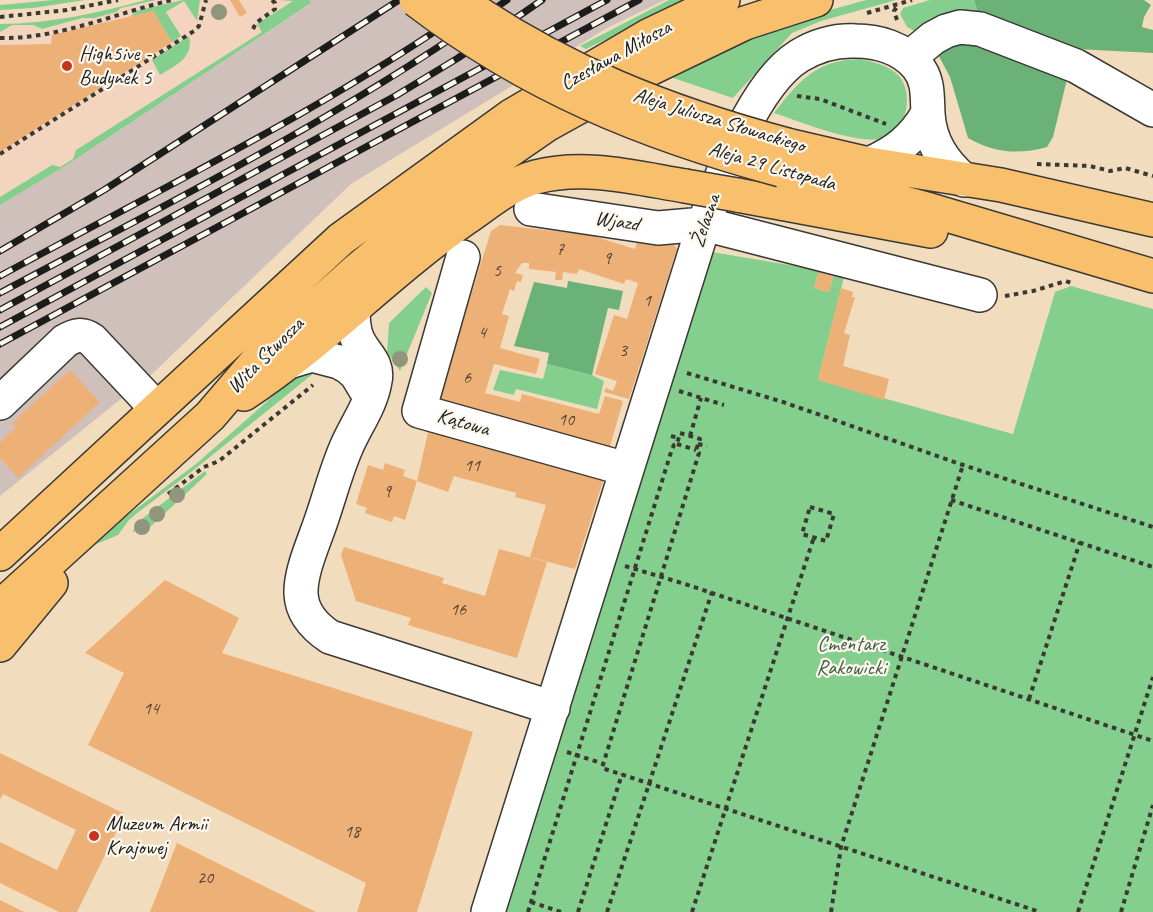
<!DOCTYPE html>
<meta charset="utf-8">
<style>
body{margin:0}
canvas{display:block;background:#f2dcbe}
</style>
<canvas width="1153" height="912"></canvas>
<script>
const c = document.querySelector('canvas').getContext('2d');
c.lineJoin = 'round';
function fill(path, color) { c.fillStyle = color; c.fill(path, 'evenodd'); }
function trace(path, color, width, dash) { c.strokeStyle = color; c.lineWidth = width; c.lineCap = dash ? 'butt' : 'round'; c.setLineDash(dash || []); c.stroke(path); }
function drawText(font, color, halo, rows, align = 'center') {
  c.font = font + ' Caveat,sans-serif'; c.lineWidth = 4.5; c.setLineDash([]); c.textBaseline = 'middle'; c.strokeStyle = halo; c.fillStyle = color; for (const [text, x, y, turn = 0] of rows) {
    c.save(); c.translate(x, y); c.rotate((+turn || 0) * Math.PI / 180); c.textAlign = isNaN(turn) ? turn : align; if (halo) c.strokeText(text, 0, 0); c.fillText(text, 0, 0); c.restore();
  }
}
const built = new Path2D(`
 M146,0H309L311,3L70,163L0,205V24L41,21L91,13Z`);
const industrial = new Path2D(`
 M309,0H665L607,28L351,184L152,374L0,496V205L70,163L310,4Z`);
const green = new Path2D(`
 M54,0H85L33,8L0,10V5Z
 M146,0H156L121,8L116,12L94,18H82L42,29L33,25H12L0,32V24C49,24 98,13 146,0Z
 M183,0H200L197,21L184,1L166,12L181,36L172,42L153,11L130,17L136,11Z
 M278,0H309L311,3L70,163L0,205V197L52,165L60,167L73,159L76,150L262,32L257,24L293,1Z
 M669,0H688L586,49L580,46Z
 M866,0H896L821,21L792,33L733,98L667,76L744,39L791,21Z
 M930,0H974L980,20L920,34L907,27L900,14L903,8Z
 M189,36C194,58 176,65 160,75L152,60Z
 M860,59C873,62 888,65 898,75C914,91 908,130 885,138C859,146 801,122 774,113C799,81 816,60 860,59Z
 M712,252L819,270L814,288L829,292L834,274L844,277L818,380L1013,434L1055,292L1071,286L1153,309V912H502Z
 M426,287L432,293L400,371L387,352L389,323Z
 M547,364L592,375L604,381L597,409L516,389L514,395L493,390L500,370L543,379Z
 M319,369L195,469L136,514L129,520L118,535L94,545L116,524L196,464L296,376Z
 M205,471L207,474L148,529L132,532L143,518Z`);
const forest = new Path2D(`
 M974,0H1144L1151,5L1144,17L1142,27L1153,30V53L1076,49L980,20Z
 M948,34L1069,71L1053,137L1047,147C1019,155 994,153 968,138L950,77L934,47Z
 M568,281L623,291L619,310L608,308L592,375L547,364L549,353L514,346L534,282L567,288Z`);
const building = new Path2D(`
 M230,0H239L247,13L240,17Z
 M153,11L172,42L0,152V45L51,44L52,35Z
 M500,225L590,235L635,249L638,239L673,243L677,249L629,399L604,392L606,388L613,391L617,381L595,374L614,315L627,319L638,283L626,279L624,284L579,269L577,274L563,272L562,280H555L556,272L529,269V263H522L515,273L523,275L521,282L517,281L514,291L510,289L502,314L509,316L500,348L540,359L536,374L494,364L485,393L520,402L522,394L599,414L605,396L623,401L609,450L437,404L491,231Z
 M819,270L834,274L829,292L814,288Z
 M841,288L853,292L852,297H855L844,333L850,335L843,366L889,379L884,400L818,380Z
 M70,370L100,402L18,478L0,458V442L16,427L12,423Z
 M429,428L576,472L577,470L604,478L575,569L530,557L546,505L515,497L516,493L454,476L448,492L417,481L405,520L394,516L392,522L365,513L367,508L356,504L368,465L383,470L385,463L405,470L403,476L417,481Z
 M344,547L444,578L442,583L485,596L499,549L547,562L517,658L408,625L411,618L356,601L341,555Z
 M165,580L239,618L222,653L473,732L417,912H357L366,883L88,745L124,673L85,653Z
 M0,753L125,814L77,912H59L0,883V842L57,870L76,830L3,794L0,800Z
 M177,843L316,912H150Z
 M0,900L24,912H0Z`);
const path = new Path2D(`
 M867,13L912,0
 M0,17L67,10L118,0
 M897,20L894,11L899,4
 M253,29L256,23L275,9V3L272,0
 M0,38C59,39 116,13 172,0
 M797,96L820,99L886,124
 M0,154L194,31L199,26L206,0
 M1037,164L1090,166L1110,171L1125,168L1153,176
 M1005,296L1033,291L1066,281L1071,283
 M687,373L783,402L963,465L1153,527
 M679,391L724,405
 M671,436L679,438
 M690,436L701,398
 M677,444L696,450
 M698,444L707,446
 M168,494L204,467L219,461L313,385
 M951,500L1153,567
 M810,507L834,514L826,541L802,534Z
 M625,566L685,584L1153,741
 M1029,699L1080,542
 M567,752L604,764
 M531,902L561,912
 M528,912L672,449L674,445L677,444L680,433L700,439L696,450L699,453L602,768L1040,912
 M578,912L622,774
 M607,912L712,592
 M692,912L814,537
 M831,912L841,847L963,465
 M1078,912L1153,677
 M1121,912L1153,805`);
const minor = new Path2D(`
 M909,58L933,38L946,31L960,27L980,29L1076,66L1153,110
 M869,164C896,152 913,139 928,113
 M531,209L658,228L704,224L980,295
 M463,257L419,411L626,469
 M353,309C353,320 353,330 358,340C365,355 379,363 375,381C371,406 355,426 346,448C336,471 330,495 322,518C315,540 300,571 301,594C302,614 315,627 330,637L553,708
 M292,361L312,355L339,362L348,367L356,374L370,397
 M0,403L65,341C75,335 82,333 92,340L156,408
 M488,912L704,224C721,175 754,84 799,56C817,45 836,40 856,41C878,41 902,48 917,66C929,80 927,97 928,114C930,142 943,162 964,180`);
const major = new Path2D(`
 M787,145L869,164L1001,185L1153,220
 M781,170L930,210L1153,276
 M737,195L931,231
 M244,394C323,342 388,272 466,218C488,203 510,184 536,177C585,164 637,178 685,186
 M0,554L341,239L511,116L648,36L723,0
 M0,607L210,416L264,353L356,271L465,181L548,124L633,77L745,23L816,0
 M0,645L51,583`);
const rail = new Path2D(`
 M0,251L104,190L399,0
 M0,276C162,188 330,107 481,0
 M0,293C172,201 348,114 507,0
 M0,310L397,95L458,58L542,0
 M0,327L607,0
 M0,344L639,0`);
const majorBridge = new Path2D(`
 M416,0C529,86 644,133 781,170
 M459,0C560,71 668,113 787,145
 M685,186L737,195`);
const trees = [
 [219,12],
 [400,359],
 [177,495],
 [157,514],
 [142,527]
];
const markers = [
 [67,66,6,"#c8321e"],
 [94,836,6,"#c8321e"]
];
const numberNames = [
 ["7",560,250],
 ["9",607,259],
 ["5",497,271],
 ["1",647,301],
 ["4",482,333],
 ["3",623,351],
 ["6",467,378],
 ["10",566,420],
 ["11",472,466],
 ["9",387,492],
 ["16",458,610],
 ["14",151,709],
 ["18",352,832],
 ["20",205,878]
];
const poiNames = [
 ["High5ive -",79,54],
 ["Budynek 5",79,78],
 ["Muzeum Armii",106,824],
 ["Krajowej",106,848]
];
const streetNames = [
 ["Czesława Miłosza",616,56,-29],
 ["Aleja Juliusza Słowackiego",719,121,17],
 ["Aleja 29 Listopada",772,167,16],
 ["Żelazna",706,221,-71],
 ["Wjazd",617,222,9],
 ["Wita Stwosza",266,356,-45],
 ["Kątowa",463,423,16]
];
const parkNames = [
 ["Cmentarz",851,644],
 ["Rakowicki",851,668]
];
fill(built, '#f3d4bf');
fill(industrial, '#cfc0bb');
fill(green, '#84cf8d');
fill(forest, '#6bb278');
fill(building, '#edb077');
trace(minor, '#3c3934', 36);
trace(major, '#3c3934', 36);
trace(path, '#3c3934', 4, [4.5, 4.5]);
trace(minor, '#fff', 33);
trace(major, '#f8bf6c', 33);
trace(rail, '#1c1c1c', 7);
trace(rail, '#fbf7ec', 4.5, [14]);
trace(majorBridge, '#3c3934', 36, []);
trace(majorBridge, '#f8bf6c', 33);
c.fillStyle = '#90957b';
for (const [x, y] of trees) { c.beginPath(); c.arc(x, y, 8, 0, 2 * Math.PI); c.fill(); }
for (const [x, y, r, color] of markers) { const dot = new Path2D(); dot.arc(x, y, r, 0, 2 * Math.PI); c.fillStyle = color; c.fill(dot); trace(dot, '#fbf7ec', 2); }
drawText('18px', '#504133', null, numberNames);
drawText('21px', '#1c1c1c', '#fbf7ec', poiNames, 'left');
drawText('21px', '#1c1c1c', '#fbf7ec', streetNames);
drawText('21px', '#405b44', '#fbf7ec', parkNames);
</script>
